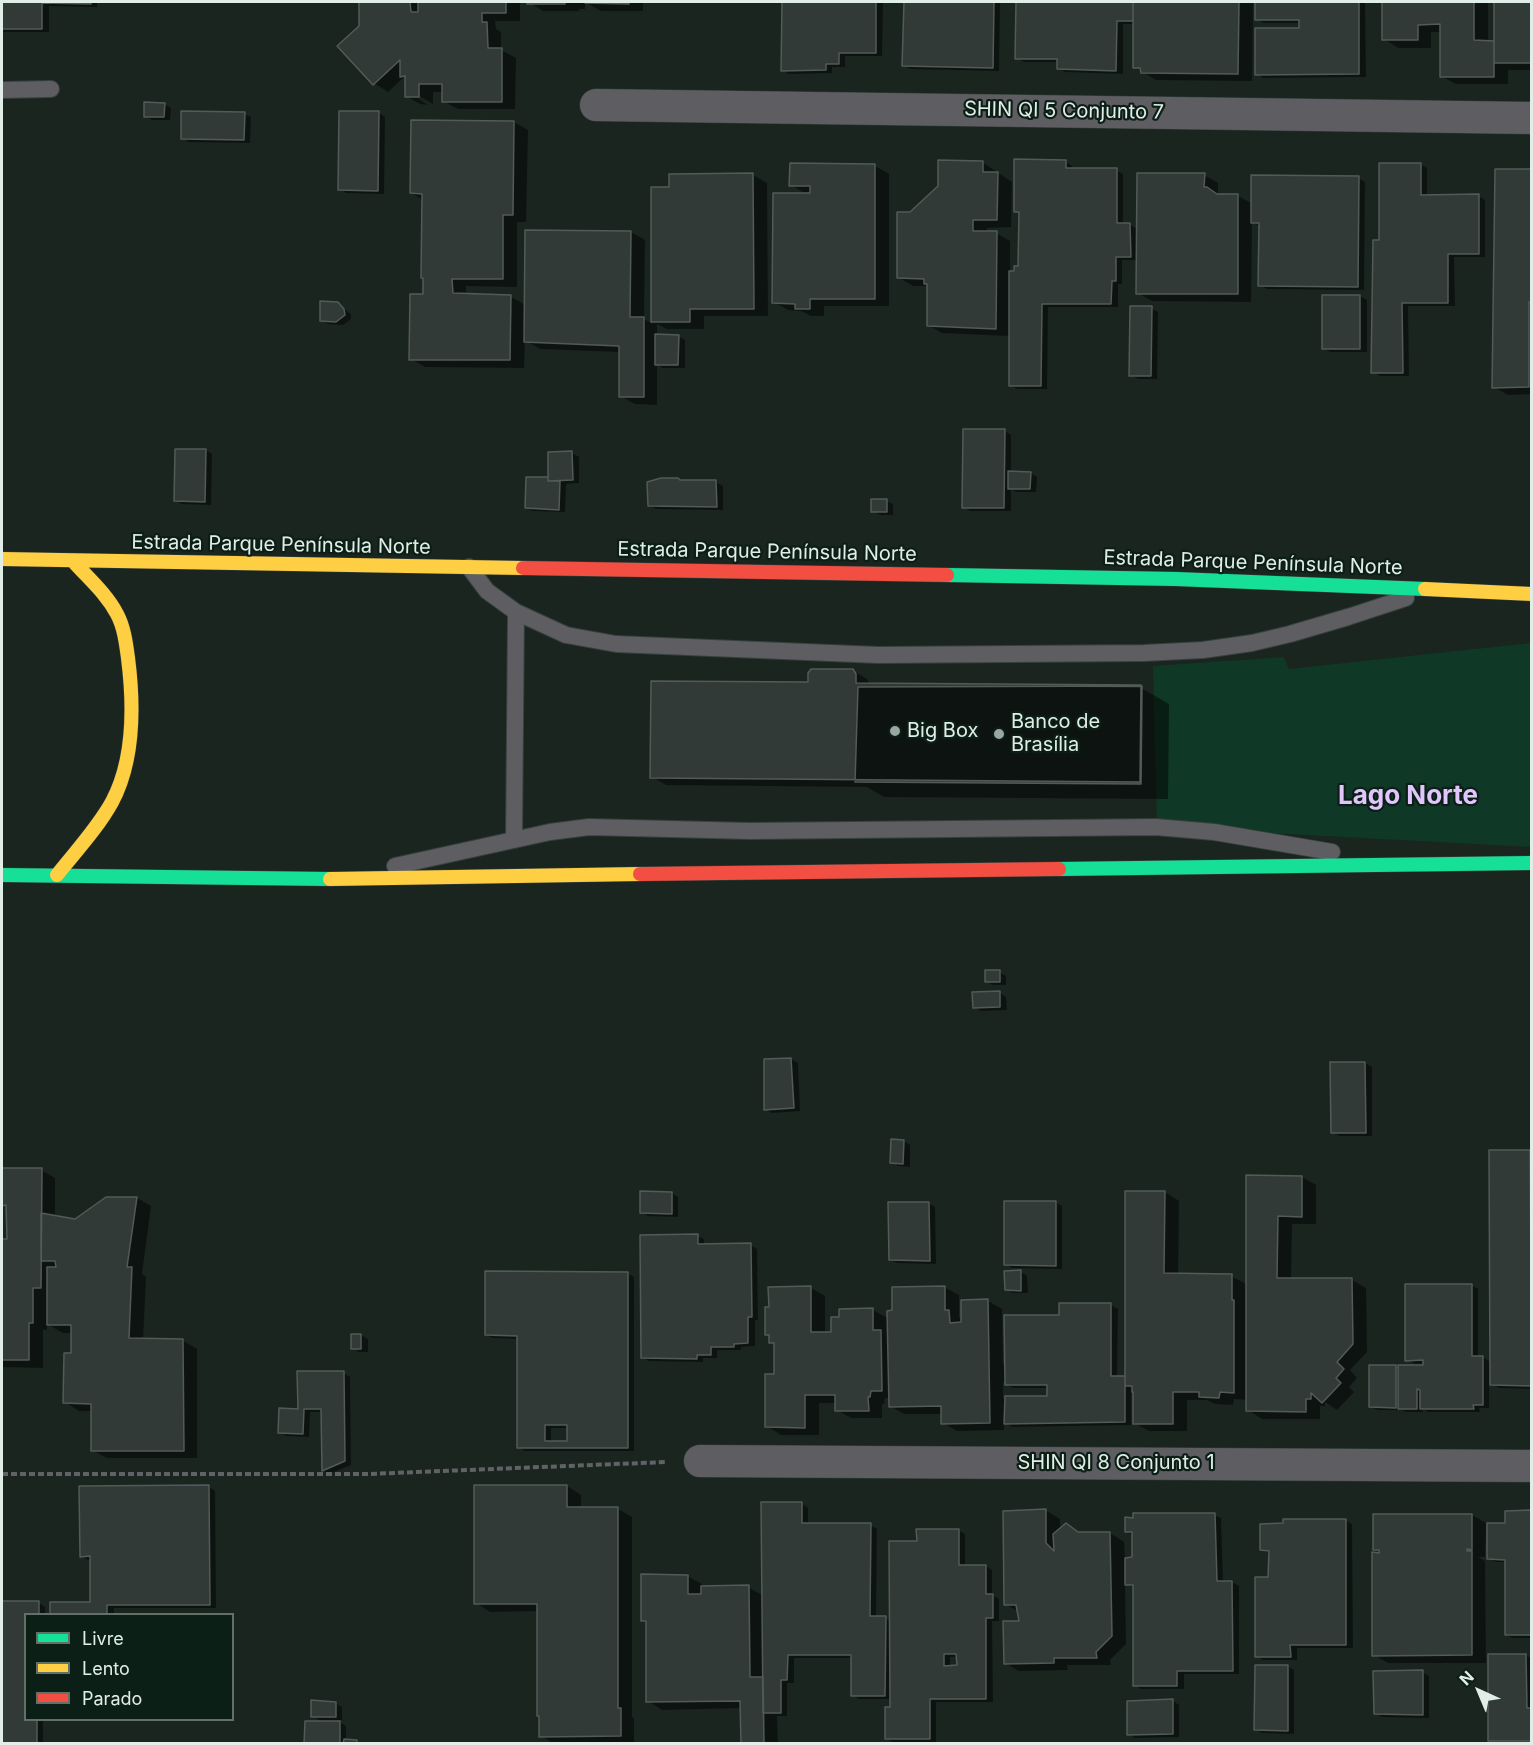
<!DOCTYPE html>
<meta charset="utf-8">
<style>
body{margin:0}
#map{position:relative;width:1533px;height:1745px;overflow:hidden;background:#1a2520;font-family:Inter,sans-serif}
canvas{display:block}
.frame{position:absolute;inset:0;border:3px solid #e1ede7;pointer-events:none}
.legend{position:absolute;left:24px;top:1613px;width:210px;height:108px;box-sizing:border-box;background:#0c1f16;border:2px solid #61716a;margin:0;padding:8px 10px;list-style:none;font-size:18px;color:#e1ede7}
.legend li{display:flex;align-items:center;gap:12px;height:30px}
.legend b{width:30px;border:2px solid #61716a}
.north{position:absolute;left:1449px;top:1661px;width:60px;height:60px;-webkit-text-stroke:4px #0c1f16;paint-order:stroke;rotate:316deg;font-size:16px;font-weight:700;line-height:24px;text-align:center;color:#e1ede7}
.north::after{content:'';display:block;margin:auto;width:21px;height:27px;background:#e1ede7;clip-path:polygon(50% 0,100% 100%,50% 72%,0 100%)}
</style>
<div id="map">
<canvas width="1533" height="1745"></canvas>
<div class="frame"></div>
<ul class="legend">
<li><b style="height:8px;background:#16e098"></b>Livre</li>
<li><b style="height:8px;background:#ffcf43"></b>Lento</li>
<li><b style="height:8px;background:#f24e42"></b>Parado</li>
</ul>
<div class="north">N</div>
</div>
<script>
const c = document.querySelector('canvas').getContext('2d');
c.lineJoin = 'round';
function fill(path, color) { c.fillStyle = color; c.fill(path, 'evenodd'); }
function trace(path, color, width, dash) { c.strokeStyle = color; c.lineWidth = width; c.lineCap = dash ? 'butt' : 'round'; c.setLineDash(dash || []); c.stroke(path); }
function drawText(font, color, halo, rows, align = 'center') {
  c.font = font + ' Inter,sans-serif'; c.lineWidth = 4.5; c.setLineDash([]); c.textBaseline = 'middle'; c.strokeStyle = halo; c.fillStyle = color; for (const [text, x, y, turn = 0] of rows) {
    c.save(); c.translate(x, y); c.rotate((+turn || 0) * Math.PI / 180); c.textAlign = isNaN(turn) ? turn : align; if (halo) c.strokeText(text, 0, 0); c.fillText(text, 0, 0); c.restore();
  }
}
const green = new Path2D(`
 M1531,643V847L1157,827L1153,666L1284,657L1289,669Z`);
const shadow = new Path2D(`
 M2,2H97V7L49,6V32H2Z
 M361,2H520V21H495L496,29L501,32V50L516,58L515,109H458L443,101V92H433V104L419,96V99L428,105L420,104L406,96V79L404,77L388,92L374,83L360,27Z
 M529,2H585V9H579V11H543Z
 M585,2H643V11H601Z
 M783,2H883L882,56H845V67H832V73L789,74L783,70Z
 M905,2H1000L999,71L910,69L904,65Z
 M1018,2H1253L1252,81L1156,80L1134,67L1135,24H1123V74L1065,72L1059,68V62H1024L1017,58Z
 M1257,2H1365L1366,77L1263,78L1257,74L1301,30V23H1263L1257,19Z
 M1384,2H1488V42H1496V2H1532V70H1508V84H1456L1441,76V32H1431V48H1398L1384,39Z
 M164,104L171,108L170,120H152L146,116Z
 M379,113L385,117L384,194L346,193L340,189Z
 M244,114L251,117L250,143L189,142L182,138Z
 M514,122L528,130L526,222H517V287L466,286V295L511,297L526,305L631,232L645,240L644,319L653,324L652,188H670L753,175L767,183L768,316H704V329H667L657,324V336H678L685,340V368H663L657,365V405L635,404L620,396V352L540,349L525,340L524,368L425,367L411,359L424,295L423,200L411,193Z
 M982,162L1012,182L1011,227L987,228V233H996L1010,241V272H1016L1020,267L1021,214L1015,211L1066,162L1072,166V169L1116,170L1123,174V225H1130L1138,229L1204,175L1218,183V195L1238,196L1253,204L1358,178L1365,182L1364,290L1267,289L1260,285L1259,226L1252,222L1251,302L1152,301L1138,293V260H1122V284H1118V307H1048L1047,389H1017L1010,385V336L942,333L928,325L929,286H913L898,277L911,214Z
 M1420,164L1427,168V196H1478L1485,200V257H1454L1455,306H1408L1409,376H1380L1373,372L1380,241Z
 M875,166L889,174V306H824V316H811L801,311L788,310L774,302L808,195L791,185Z
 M1532,170V394L1508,395L1494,387Z
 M1360,296L1367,300V352H1330L1323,348Z
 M337,303L351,314V319L343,325L328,324L321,320Z
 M1151,308L1158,312L1157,379H1138L1131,375Z
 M1005,431L1011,435V473H1030L1037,477L1036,492H1016L1011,489V511H970L964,507Z
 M206,450L212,454L211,505L182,504L176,500Z
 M572,453L579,457V483L566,484L565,512L533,511L526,508Z
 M682,482H716L723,486V510L656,509L649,506Z
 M886,501L893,504V515H880L873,511Z
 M852,670L867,679L870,684L1141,688L1169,704L1168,799L884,797L867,787L666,785L652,777L809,684Z
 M999,972L1006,976V985H993L987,982Z
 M1000,993L1006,997L1007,1010L981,1011L974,1007Z
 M791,1059L798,1063L800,1111L772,1113L765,1109V1061Z
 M1365,1063L1372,1067V1136H1339L1332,1132Z
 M904,1141L910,1145V1167L898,1166L892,1162Z
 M1530,1151L1532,1152V1389L1499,1388L1489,1383V1408H1479L1480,1412H1428L1423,1409V1412H1406L1402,1410H1378L1371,1407L1395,1367L1399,1369L1425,1366V1363L1415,1364L1407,1360L1471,1285L1478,1289V1357H1483L1492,1363Z
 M2,1170H41L55,1178V1217L75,1220L106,1198H137L151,1206L142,1274L146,1277L143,1340H182L197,1349V1458H107L92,1450V1411H79L65,1402L72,1355V1333H63L47,1324V1330H43V1368L2,1367V1241H8V1208L2,1205Z
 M1248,1176L1302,1177L1316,1185V1224H1292L1291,1279L1352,1280L1366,1288L1367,1352L1350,1370L1357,1378L1349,1387L1354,1392L1337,1410L1325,1402V1406H1320V1419H1262L1248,1410V1400L1234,1399L1233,1405L1215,1404L1207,1400H1187V1431H1149L1134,1423L1135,1392L1131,1390V1425L1012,1427L1004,1422V1430L957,1431L943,1423V1414H904L890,1406V1398H885L884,1404H882V1418H851L837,1410V1403H819V1435H781L767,1426L776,1375L775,1345L770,1342V1336L766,1334L811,1288L825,1296V1334H833L841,1319L873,1310L889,1319L944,1287L959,1295V1317L963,1320V1301H988L1002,1309L1003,1365H1006L1061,1316L1111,1305L1118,1309L1117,1377L1126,1378L1165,1192L1179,1201L1178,1275L1231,1276L1248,1285ZM1003,1382L1013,1388H1048V1398H1003Z
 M672,1193L678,1197V1217L648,1216L641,1212Z
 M1055,1202L1062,1206V1269L1012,1268L1006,1264Z
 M928,1203L935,1207L936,1264L897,1263L890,1260Z
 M697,1236L704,1239V1246L750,1245L757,1249L758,1320H755V1346L741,1347V1350H717V1358H703V1362L649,1361L642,1357Z
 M1021,1272L1027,1276L1028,1293H1013L1006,1289Z
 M627,1273L634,1277V1451H525L518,1447L519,1339L493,1338L486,1335ZM551,1428H569V1443H551Z
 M352,1335H361L368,1339V1352H359L353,1348Z
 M343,1373L350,1377L351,1465L329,1474L322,1470V1412H310L309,1437L286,1436L280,1432L300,1410Z
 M567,1486L581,1495V1509H618L632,1517V1717L634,1718V1744H554L541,1736L539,1611L490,1612L476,1603Z
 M209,1487L215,1491L216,1608H114V1614H51V1604H92V1560H88L81,1556Z
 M802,1504L808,1508V1524L870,1525L877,1529L876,1617L885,1618L891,1621L918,1543L958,1530L965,1534V1566H986L992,1570V1595L999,1599V1621H992L993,1702H936V1742H893L886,1739L891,1699H859L853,1695V1658H794V1683H787V1716H777L778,1744H742V1708L662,1710L648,1701V1624L643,1621L687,1576L702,1584V1587H748L764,1596ZM950,1657H958V1666L950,1667Z
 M1045,1510L1060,1519V1530L1066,1524L1082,1534L1110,1533L1124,1542L1125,1559H1134V1536L1127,1532L1214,1515L1221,1518L1223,1582H1232L1239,1586V1674H1184V1689H1141L1134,1685V1588L1125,1583L1126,1644L1110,1660L1111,1665H1067L1068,1670L1019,1671L1005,1663L1021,1622L1019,1612L1005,1604Z
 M1532,1512V1638H1513L1506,1635V1562H1496L1489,1559L1507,1524Z
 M1472,1515L1486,1523L1485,1557H1478L1485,1561L1486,1663H1388L1374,1655L1383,1554L1375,1550Z
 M1345,1520L1352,1524L1353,1648H1297V1660H1263L1257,1656L1269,1579L1270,1553L1261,1550Z
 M2,1603H39L45,1607V1614H26V1720H43V1744H2Z
 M1526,1655L1532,1659V1744H1494L1489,1741Z
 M1287,1666L1294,1670V1734L1263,1733L1256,1730Z
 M1422,1672L1429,1676V1718L1382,1717L1375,1713Z
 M1173,1701L1179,1705V1737L1135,1738L1128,1734Z
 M335,1703L342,1707V1720H336L346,1726V1740L357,1741L361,1744H306L323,1722L312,1716Z`);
const building = new Path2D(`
 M2,2H91V4L42,3V29H2Z
 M359,2H410L411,12H418V2H506V13H482V22H487L488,48H502V102H442V84H419V97H405V76L400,77V60L373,85L337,46L359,26Z
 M527,2H565V4H527Z
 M585,2H629V4L585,3Z
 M782,2H876V53H839V64H826V70L781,71Z
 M904,2H994L993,68L902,66Z
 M1016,2H1133V21H1117L1116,71L1057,69V59H1015Z
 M1133,2H1239L1238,74L1141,73L1140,68H1133Z
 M1255,2H1359V74L1255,75V28H1299V20H1255Z
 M1382,2H1474V40L1494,41V77H1440V24L1418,25V40H1382Z
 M1494,2H1532V63H1494Z
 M144,102L165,103L164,117H144Z
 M181,111L245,112L244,140L181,139Z
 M339,111H379L378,191L338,190Z
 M411,120L514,121L513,215H503V279H452L453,293L511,295L510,360H409L410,294H423V278H421L422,194L410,193Z
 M1014,159L1066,160V168H1117V223H1130L1131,257H1116V281H1112L1111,304H1042L1041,386H1009V271H1014V266H1018L1019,212H1014Z
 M938,160L983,161V172H998L997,220H973V231H997L996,329L927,326V284H924V279L897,278V212H910L938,186Z
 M790,163L875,164V299H810V309H795V304L772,303L773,193H810V186H789Z
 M1379,163H1421V195L1479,194V254H1448V303H1402L1403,373H1371L1373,240H1379Z
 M1495,169H1532V302H1529V387L1492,388Z
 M753,173L754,309H690V322H651V187H669V174Z
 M1137,173H1205L1204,187H1207L1217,194H1238V294H1136Z
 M1251,175L1359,176L1358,287L1258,286L1259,223H1251Z
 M525,230L631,231L630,317H644V397H619V346L524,342Z
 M1322,295H1360V349H1322Z
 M320,301L338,302L344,309L345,315L336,322L320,321Z
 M1130,306H1152L1151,376H1129Z
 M655,334L679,335L678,365H655Z
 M963,429H1005L1004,508H962Z
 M175,449H206L205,502L174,501Z
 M572,451L573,480L548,481V452Z
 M1008,471L1031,472L1030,489H1008Z
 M526,477H548V481H560L559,510L525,508Z
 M661,478H678L680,480H716L717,507L648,506L647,482Z
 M871,499H887V512H871Z
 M811,669H853L856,674V683L1141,685L1140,782L650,778L651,681L808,682V673Z
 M1142,686L1141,784L855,782L858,687Z
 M985,970H1000V982H985Z
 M1000,991V1007L973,1008L972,992Z
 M791,1058L794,1108L764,1110V1059Z
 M1330,1062H1365L1366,1133H1331Z
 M891,1139L904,1140L903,1164L890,1163Z
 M1489,1150H1530L1532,1386L1490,1385Z
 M2,1168H42L41,1288H33V1323H29V1360H2V1239H7L6,1205L2,1206Z
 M1246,1175L1302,1176V1217L1278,1216L1277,1278H1352L1353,1344L1337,1362L1344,1369L1336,1378L1341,1383L1322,1403L1311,1393V1399H1306V1412L1246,1411Z
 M640,1191L672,1192V1214L640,1213Z
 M1125,1191H1165L1164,1273L1232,1274V1300H1234V1393L1220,1392L1219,1398L1199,1397V1392H1173V1424H1133V1392H1132V1386H1125Z
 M106,1197H137L127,1267H132L129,1338L183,1339L184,1451H91V1404L63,1403L64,1353H71V1325H47V1267H56L55,1261H41V1213L75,1219Z
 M1004,1201H1056V1266L1004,1265Z
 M888,1202H929L930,1261L889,1260Z
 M698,1234V1244L751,1243L752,1317H748V1343L734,1344V1347H711V1355H697V1359L641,1358L640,1235Z
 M1021,1270V1291L1005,1290L1004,1271Z
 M485,1271L628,1272V1448H517V1336L485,1335ZM545,1425H567V1441H545Z
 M1405,1284H1472V1356H1483V1405H1473L1474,1409H1420V1390L1417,1389V1409H1398V1365H1423V1360L1405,1361Z
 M811,1286V1332H831V1317H839V1309L873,1308V1330H881L882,1391H871L870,1397H868L869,1411H835V1395H805V1428L765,1427V1374H774V1343H769V1335H765V1307H769L768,1287Z
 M945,1286V1310H949L950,1323L961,1322V1300L988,1299L990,1423L941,1424V1406L889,1407L887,1311L892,1310V1287Z
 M1059,1303H1111V1376H1125V1422L1004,1424L1005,1396H1047V1385H1005L1004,1315H1059Z
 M351,1334H361V1349H351Z
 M1369,1365H1396V1408L1369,1407Z
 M297,1371H344L345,1461L322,1471L321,1409H304L303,1434L278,1433L279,1408L298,1409Z
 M209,1485L210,1605H107V1614H50V1602H90V1556L80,1557L79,1486Z
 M474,1485H567V1507H618V1708H621V1736L539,1737V1716H537V1604H474Z
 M761,1502H802V1523H871L870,1616H886L885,1696H851V1655H788L787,1680H781V1713H763Z
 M1046,1509V1543L1054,1551L1053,1534L1066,1523L1078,1532H1110L1112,1636L1096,1652L1097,1658H1054V1663L1004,1664L1003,1621H1019L1016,1605H1004L1003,1511Z
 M1532,1510V1635H1505V1560L1487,1559V1523H1505V1511Z
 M1133,1513H1215L1217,1581H1232L1233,1671H1177V1686H1133V1585H1125V1558L1132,1557V1532H1125V1517L1133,1518Z
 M1373,1514H1472V1550L1467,1549V1551H1472V1655L1372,1656V1552L1379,1553V1550H1373Z
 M1283,1519H1346V1645H1290L1291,1657H1255V1577H1268L1269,1551L1260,1550V1524L1283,1523Z
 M916,1529H959V1565H986V1594H993V1618H986V1699H930V1739H885V1707H890L889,1541H917ZM944,1654H956L957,1665L944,1666Z
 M641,1574L688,1575V1594H701V1586L749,1585L750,1677H763L764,1744H741L740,1701L646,1702V1621H641Z
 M2,1601H39V1614H26V1720H37V1744H2Z
 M1488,1654H1526L1527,1708H1532V1741H1488Z
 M1255,1665H1288V1731L1254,1730Z
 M1423,1670V1715L1374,1714L1373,1671Z
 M1173,1699V1734L1127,1735V1701Z
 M311,1700L336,1702V1717H311Z
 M305,1721H340V1744H304Z
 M344,1739L357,1740V1744H343Z`);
const path = new Path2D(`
 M2,1474H368L666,1462`);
const lane = new Path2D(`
 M2,90L51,89
 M469,567L487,591L516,612L566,635L616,644L878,655L1144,653L1203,650L1252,643L1290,634L1348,617L1406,598
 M514,840L516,612
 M395,866L550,832L589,827L750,831L1156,827L1214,832L1332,852`);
const street = new Path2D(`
 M596,105L1532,118
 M700,1461L1532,1466`);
const fast = new Path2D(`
 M947,575L1176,579L1425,589
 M1059,869L1532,863
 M2,875L330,879`);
const slow = new Path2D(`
 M2,559L523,568
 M1425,589L1532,594
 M57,875C76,851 97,829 112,802C135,759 134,705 128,658C126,643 124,627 117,614C106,593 88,578 73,561
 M330,879L640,874`);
const jam = new Path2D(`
 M523,568L947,575
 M640,874L1059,869`);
const markers = [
 [895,731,6,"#9ba7a1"],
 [999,734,6,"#9ba7a1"]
];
const streetNames = [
 ["SHIN QI 5 Conjunto 7",1064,111,1],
 ["Estrada Parque Península Norte",281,545,1],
 ["Estrada Parque Península Norte",767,552,1],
 ["Estrada Parque Península Norte",1253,563,2],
 ["SHIN QI 8 Conjunto 1",1116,1463]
];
const poiNames = [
 ["Banco de",1011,722],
 ["Brasília",1011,745],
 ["Big Box",907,731]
];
const districtNames = [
 ["Lago Norte",1408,796]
];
fill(green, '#0f3827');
fill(shadow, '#0007');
fill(building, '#323a37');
trace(building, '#525b57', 1.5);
trace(lane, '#37403c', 18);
trace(street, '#37403c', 33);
trace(fast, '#37403c', 15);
trace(slow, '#37403c', 15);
trace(jam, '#37403c', 15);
trace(path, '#606265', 4, [6, 3]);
trace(lane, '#5d5d62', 16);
trace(street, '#5d5d62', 32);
trace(fast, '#16e098', 14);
trace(slow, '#ffcf43', 14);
trace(jam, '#f24e42', 14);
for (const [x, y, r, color] of markers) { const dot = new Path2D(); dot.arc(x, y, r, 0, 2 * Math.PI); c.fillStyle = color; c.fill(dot); trace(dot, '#0c1f16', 2); }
drawText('20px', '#e1ede7', '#0c1f16', streetNames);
drawText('20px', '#e1ede7', '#0c1f16', poiNames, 'left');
drawText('bold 26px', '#e0c6fd', '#0c1f16', districtNames);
</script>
